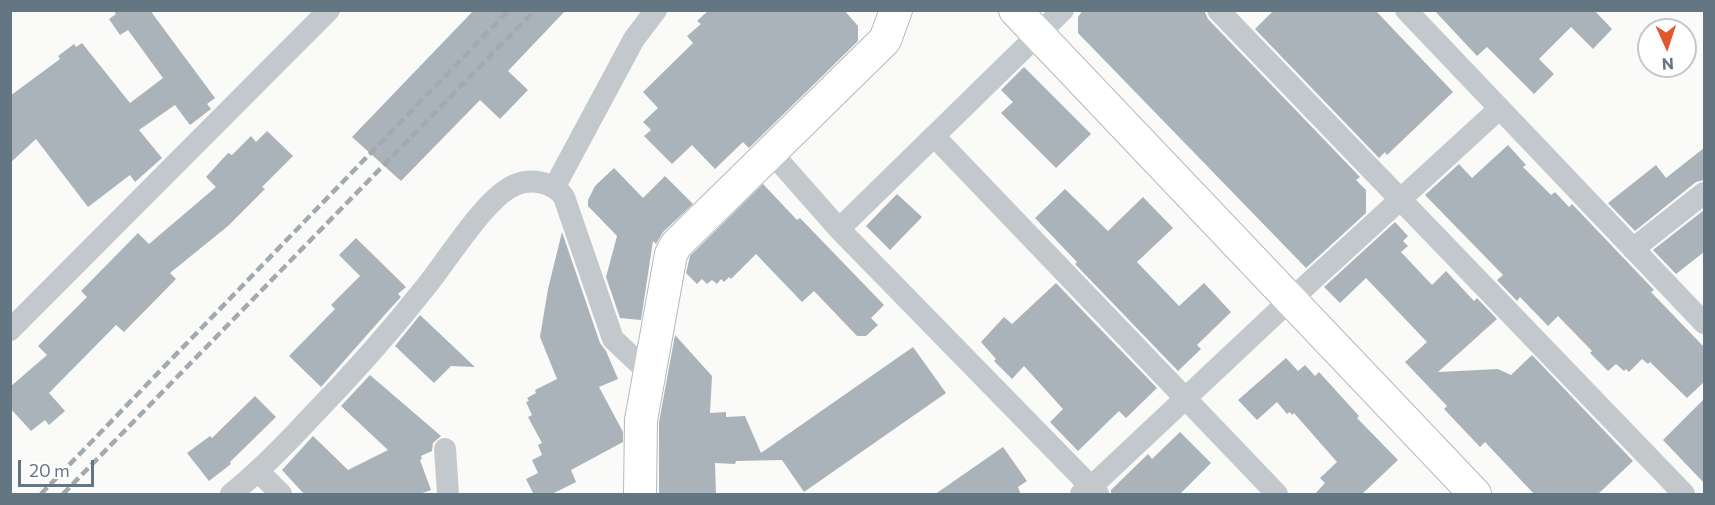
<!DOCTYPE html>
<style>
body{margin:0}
#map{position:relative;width:1715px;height:505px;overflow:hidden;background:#fafaf8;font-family:Commissioner,sans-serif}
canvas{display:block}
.frame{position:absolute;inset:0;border:12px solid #657683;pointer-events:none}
.north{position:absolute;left:1637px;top:18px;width:60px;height:60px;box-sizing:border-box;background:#fff;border:2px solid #c1c8cd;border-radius:50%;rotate:177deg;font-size:16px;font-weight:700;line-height:24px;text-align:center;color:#657683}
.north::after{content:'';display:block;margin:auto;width:21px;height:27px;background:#e4572e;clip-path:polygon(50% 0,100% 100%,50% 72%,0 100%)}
.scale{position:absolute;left:18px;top:460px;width:76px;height:27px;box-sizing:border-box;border:3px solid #657683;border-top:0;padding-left:8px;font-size:18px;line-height:21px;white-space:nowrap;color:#657683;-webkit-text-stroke:4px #fff;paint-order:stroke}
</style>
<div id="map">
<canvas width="1715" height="505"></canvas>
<div class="frame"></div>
<div class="north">N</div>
<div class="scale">20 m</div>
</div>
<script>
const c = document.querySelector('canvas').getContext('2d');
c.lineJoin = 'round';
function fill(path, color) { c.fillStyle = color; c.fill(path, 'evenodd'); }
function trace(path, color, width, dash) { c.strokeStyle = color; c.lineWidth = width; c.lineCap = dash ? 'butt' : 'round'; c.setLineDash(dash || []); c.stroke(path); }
const building = new Path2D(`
 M113,10H154L152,13L215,98L207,104L211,109L190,125L175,105L139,130L162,158L135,182L130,175L88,207L36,139L10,163V96L60,59L58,56L74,44L76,47L82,43L130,103L163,78L128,30L120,35L109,19L116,14Z
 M474,10H566L508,71L528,90L500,119L480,100L401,181L352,137Z
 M709,10H844L858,26V41L749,148L743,142L715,169L692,145L672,164L644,136L651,130L643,122L658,108L643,92L693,43L687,36L701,24L697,21Z
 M1083,10H1204L1208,19L1360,177L1356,180L1366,190V213L1306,268L1078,33V17Z
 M1274,10H1375L1453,92L1387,155L1385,152L1379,158L1255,29Z
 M1434,10H1594L1612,29L1593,49L1571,27L1539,59L1554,74L1534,94L1487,47L1477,56Z
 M1024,67L1091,134L1056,168L1001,113L1013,102L1001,90Z
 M267,131L293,156L262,187L265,189L228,226L170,273L176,279L124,332L116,325L49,393L65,411L49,425L45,420L31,431L10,408V387L47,355L38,346L87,297L81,291L138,233L149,244L216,187L206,177L228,153L232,155L251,136L256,142Z
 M1508,145L1526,165L1523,167L1551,195L1555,192L1569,207L1572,204L1654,290L1651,292L1704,347V382L1687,398L1650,362L1648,364L1642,359L1629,372L1626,369L1624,371L1616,364L1608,371L1590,353L1592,351L1558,316L1548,326L1520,297L1517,301L1497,280L1503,275L1425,195L1459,164L1472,178Z
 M1704,148V180L1696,182L1635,231L1608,203L1656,165L1666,178Z
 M614,168L643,198L665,176L693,204L663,232L656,244L653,241L641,320L620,318L606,277L617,236L588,206V200L595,186Z
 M763,184L797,220L800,218L884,305L871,318L878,325L866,336H857L814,291L802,302L756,254L731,279L729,277L724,282L721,279L717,284L712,280L707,284L702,279L697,284L686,273L690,256Z
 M1065,189L1108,231L1143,197L1173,228L1137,262L1179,306L1204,283L1231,312L1197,345L1201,349L1178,371L1075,264L1077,262L1035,218Z
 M897,194L922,217L890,250L866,226Z
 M1704,210V252L1676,274L1653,250Z
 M1395,222L1408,236L1403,241L1408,246L1401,252L1432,285L1446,271L1474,301L1477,298L1497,319L1438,372L1498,369L1511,375L1532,355L1633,461L1597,495H1535L1485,442L1480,447L1444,409L1447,406L1405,362L1427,342L1366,278L1340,303L1324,287Z
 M562,232L600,343L606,351L618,379L599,387L623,432V442L571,470L576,482L550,495H534L526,479L538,473L532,460L542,455L538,445L542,443L528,417L532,415L526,402L529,401L527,398L536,393L535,390L557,379L540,337L548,289Z
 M356,238L406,287L398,294L401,297L389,310L321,387L289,356L335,309L331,305L360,276L339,255Z
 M1056,283L1157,388L1126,418L1119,411L1078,451L1050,422L1063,409L1024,366L1012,379L994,361L996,359L981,342L1004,317L1012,324Z
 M420,315L475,367L451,366L434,383L395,346Z
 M675,335L712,376L710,413L726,412V417L745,416L761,453L913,347L946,393L804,492L782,460L736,461L735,464L715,463L716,495H659V422Z
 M1286,358L1298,371L1305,365L1315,376L1319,372L1359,416L1357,418L1398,460L1361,495H1314L1325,483L1320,478L1337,462L1294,413L1292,415L1290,412L1287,414L1277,402L1257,420L1238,400Z
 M370,375L441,436L433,443L432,451L421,456L422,459L420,460L431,490L417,495H305L282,470L313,436L348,470L388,450L341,406Z
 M255,396L276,417L230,462L231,464L209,481L187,453L210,436L212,438Z
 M1704,399V483L1663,440Z
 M1180,432L1211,463L1179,495H1111V490L1148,454L1152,459Z
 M1003,447L1027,481L1018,487L1021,495H934Z`);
const street = new Path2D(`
 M1218,10L1684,494
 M1406,10L1704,323
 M934,136L1277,494
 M771,152L839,229L1098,494
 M555,186L634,39L656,10
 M839,229L1063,10
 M1633,249L1704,193
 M10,330L329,10
 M445,449L448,494
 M259,472L281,494
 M231,494C260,471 285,445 310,418C352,375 391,331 428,284C448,259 487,196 515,185C531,178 554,182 564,197L613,339L649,373
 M1081,494L1091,487L1273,316L1499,109`);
const secondary = new Path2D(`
 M1015,10L1475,494
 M640,494L641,420L671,254L676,245L885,40L896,10`);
const rail = new Path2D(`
 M41,494L509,10
 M63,494L535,10`);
fill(building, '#aab3b9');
trace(secondary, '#b3babf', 34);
trace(street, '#c3c8cc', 22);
trace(secondary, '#fff', 32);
trace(rail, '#a2aab0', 4.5, [9, 4.5]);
</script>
